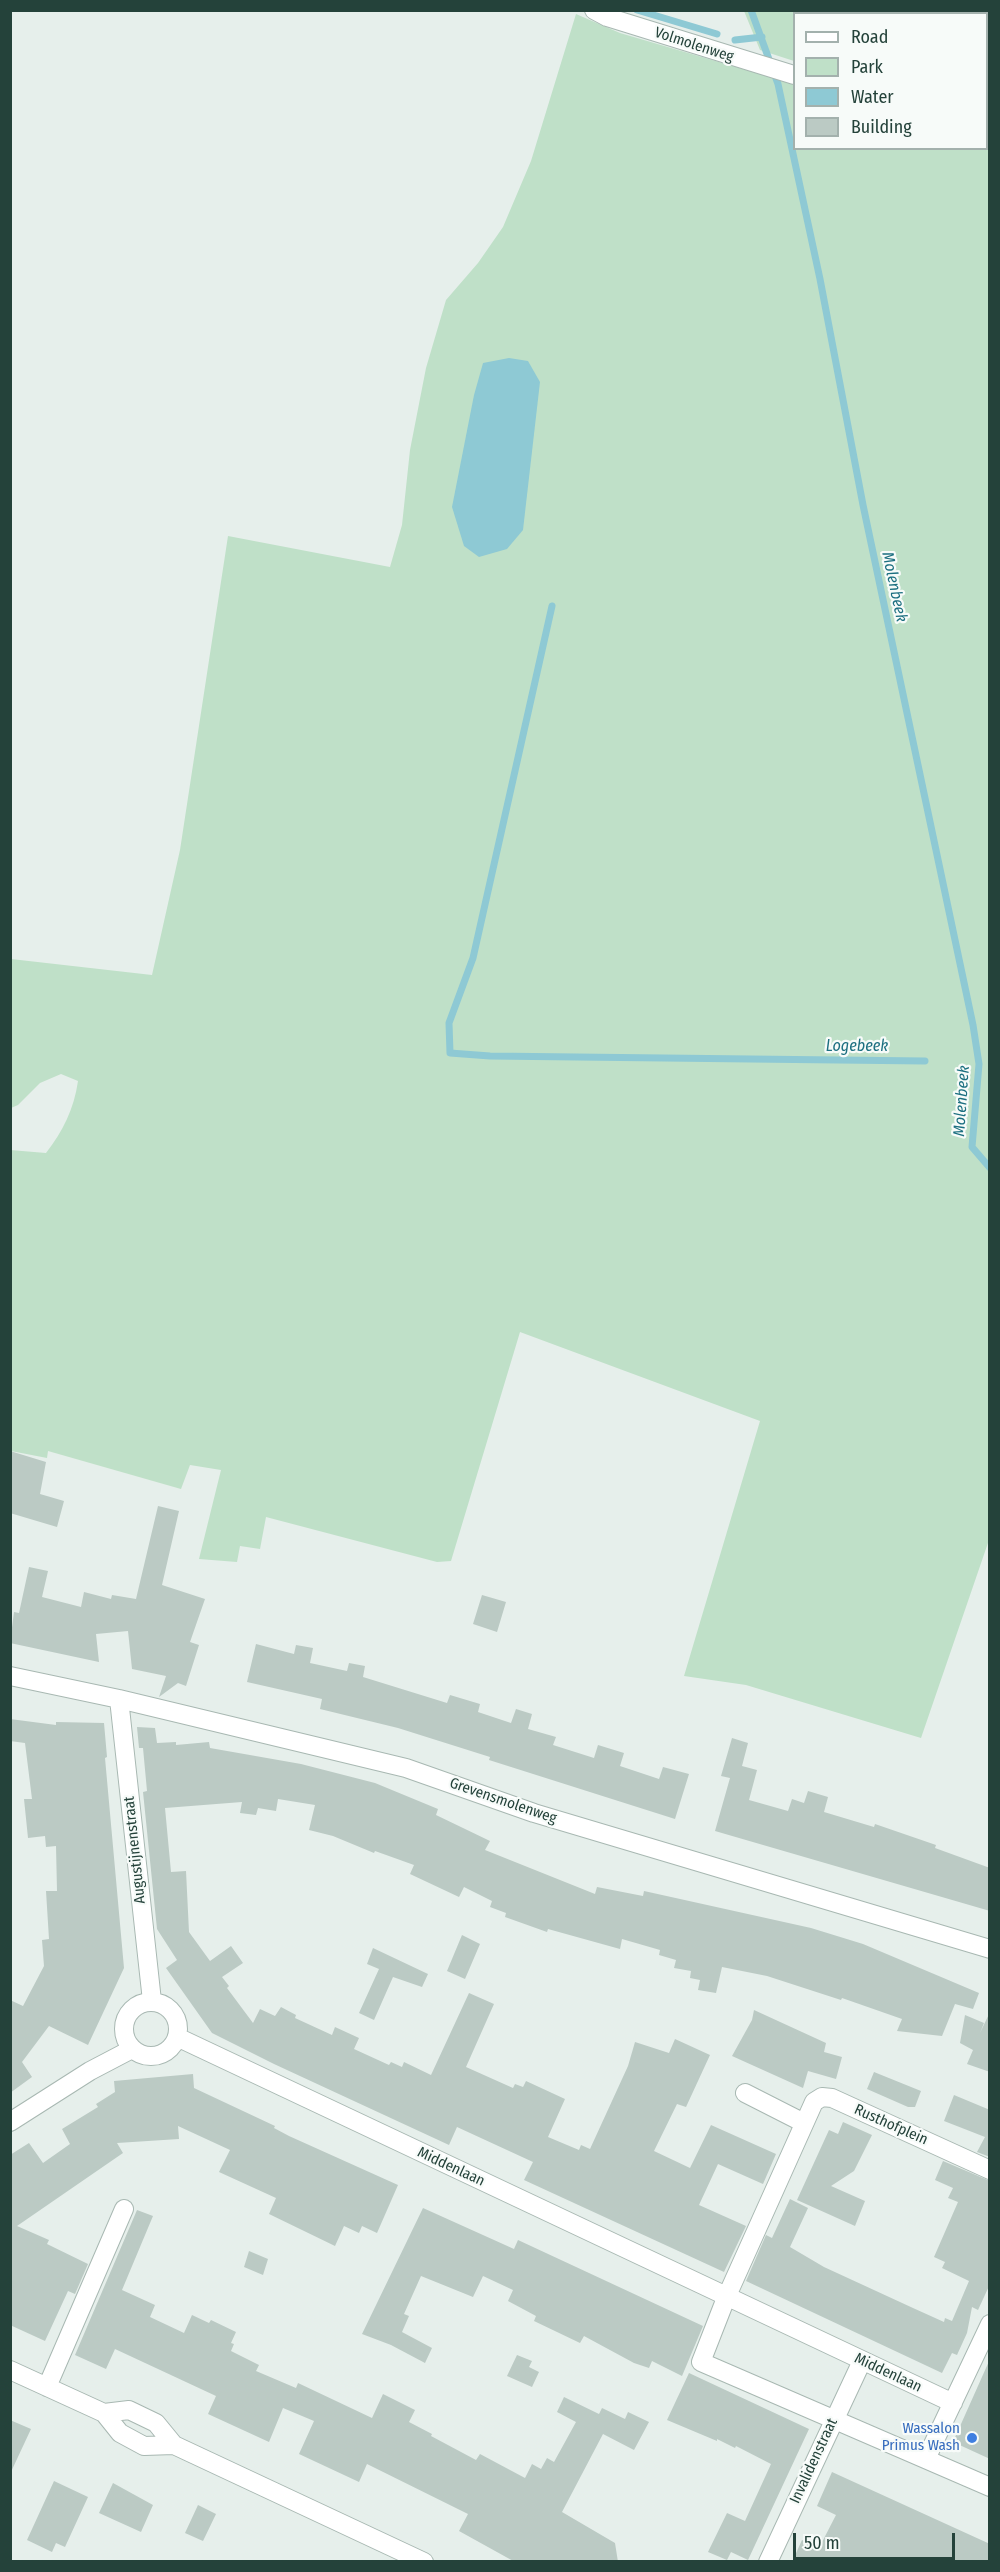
<!DOCTYPE html>
<style>
body{margin:0}
#map{position:relative;width:1000px;height:2572px;overflow:hidden;background:#e6efeb;font-family:"Fira Sans Condensed",sans-serif}
canvas{display:block}
.frame{position:absolute;inset:0;border:12px solid #24423a;pointer-events:none}
.legend{position:absolute;left:793px;top:12px;width:195px;height:138px;box-sizing:border-box;background:#f7fbf9;border:2px solid #a3b1ad;margin:0;padding:8px 10px;list-style:none;font-size:18px;color:#24423a}
.legend li{display:flex;align-items:center;gap:12px;height:30px}
.legend b{width:30px;border:2px solid #a3b1ad}
.scale{position:absolute;left:793px;top:2533px;width:162px;height:27px;box-sizing:border-box;border:3px solid #24423a;border-top:0;padding-left:8px;font-size:18px;line-height:21px;white-space:nowrap;color:#24423a;-webkit-text-stroke:4px #f7fbf9;paint-order:stroke}
</style>
<div id="map">
<canvas width="1000" height="2572"></canvas>
<div class="frame"></div>
<ul class="legend">
<li><b style="height:8px;background:#fff"></b>Road</li>
<li><b style="height:16px;background:#bfe0c8"></b>Park</li>
<li><b style="height:16px;background:#8ec9d4"></b>Water</li>
<li><b style="height:16px;background:#bbcac4"></b>Building</li>
</ul>
<div class="scale">50 m</div>
</div>
<script>
const c = document.querySelector('canvas').getContext('2d');
c.lineJoin = 'round';
function fill(path, color) { c.fillStyle = color; c.fill(path, 'evenodd'); }
function trace(path, color, width, dash) { c.strokeStyle = color; c.lineWidth = width; c.lineCap = dash ? 'butt' : 'round'; c.setLineDash(dash || []); c.stroke(path); }
function drawText(font, color, halo, rows, align = 'center') {
  c.font = font + ' "Fira Sans Condensed",sans-serif'; c.lineWidth = 4.5; c.setLineDash([]); c.textBaseline = 'middle'; c.strokeStyle = halo; c.fillStyle = color; for (const [text, x, y, turn = 0] of rows) {
    c.save(); c.translate(x, y); c.rotate((+turn || 0) * Math.PI / 180); c.textAlign = isNaN(turn) ? turn : align; if (halo) c.strokeText(text, 0, 0); c.fillText(text, 0, 0); c.restore();
  }
}
const green = new Path2D(`
 M744,11H989V107H986V14H794V61L760,50Z
 M576,14L620,33L794,84V148H986L987,125H989L990,1537L921,1738L746,1685L684,1676L760,1421L520,1332L451,1561L437,1562L266,1517L260,1549L240,1546L237,1562L199,1559L221,1470L190,1465L181,1489L48,1451L47,1458L11,1451L10,1150L46,1153C63,1131 74,1109 78,1081L61,1074L40,1083L18,1105L11,1108V959L152,975L180,850L228,536L390,567L402,525L410,450L426,368L446,300L478,263L503,227L531,161Z`);
const water = new Path2D(`
 M509,358L528,361L540,382L523,530L507,549L479,557L464,546L452,507L474,395L483,363Z`);
const stream = new Path2D(`
 M637,10L717,34
 M751,10L778,84L820,279L863,505L973,1025L979,1064L972,1147L990,1168
 M735,40L762,37
 M552,606L473,958L449,1023L450,1053L490,1056L925,1061`);
const building = new Path2D(`
 M10,1451L46,1462L40,1494L64,1501L57,1527L10,1513Z
 M158,1506L179,1511L162,1585L205,1599L190,1642L199,1645L186,1686L178,1683L159,1697L166,1676L132,1669L128,1631L96,1634L99,1662L10,1643L14,1612L19,1613L29,1567L48,1571L42,1597L81,1607L84,1592L111,1599L112,1595L136,1599Z
 M482,1595L506,1602L497,1632L473,1624Z
 M256,1644L294,1654L296,1645L313,1648L310,1663L347,1671L349,1663L365,1666L363,1677L447,1703L450,1695L480,1704L478,1712L511,1723L516,1709L532,1714L528,1729L556,1737L553,1745L594,1758L598,1745L624,1753L620,1766L659,1779L663,1767L689,1774L675,1819L489,1760L490,1757L398,1728L320,1709L322,1699L247,1682Z
 M10,1719L56,1725V1722L104,1723L107,1757L105,1758L124,1968L88,2045L49,2026L22,2062L32,2077L10,2093V2000L23,2006L44,1966L42,1940L49,1939L46,1891H57L56,1846L46,1847L45,1836L28,1838L24,1799H32L25,1743L10,1741Z
 M137,1727L155,1728L157,1743L176,1742V1745L209,1742L210,1748L301,1764L375,1783L438,1809L436,1815L490,1841L485,1850L595,1894L597,1887L643,1896L644,1891L811,1928L863,1944L979,1993L973,2009L955,2004L942,2036L897,2031L902,2019L842,1998L841,2000L767,1976L722,1967L716,1993L698,1990L700,1980L690,1978L691,1971L674,1968L676,1960L659,1955L660,1950L622,1939L620,1949L548,1929L547,1932L505,1917L506,1913L490,1907L492,1901L464,1887L459,1897L410,1874L414,1865L375,1851L374,1853L333,1836L309,1830L315,1805L278,1799L276,1811L258,1808L256,1815L240,1813L242,1802L165,1808L171,1872L186,1871L189,1932L210,1961L231,1946L243,1963L222,1977L229,1986L227,1988L253,2023L260,2009L275,2016L281,2007L296,2015L295,2018L332,2035L335,2027L359,2038L354,2049L389,2065L391,2062L402,2067L404,2062L431,2075L469,1993L494,2004L466,2067L513,2088L515,2084L523,2087L526,2081L565,2099L548,2137L579,2150L581,2145L590,2149L628,2066L635,2042L669,2053L675,2039L710,2055L686,2107L677,2104L654,2151L690,2168L711,2125L776,2154L763,2184L718,2164L699,2205L746,2226L724,2272L524,2180L533,2162L457,2127L449,2145L274,2064L212,2033L166,1968L177,1960L157,1929L143,1792L147,1791L143,1748H139Z
 M732,1738L748,1743L742,1766L757,1770L749,1800L788,1811L792,1799L804,1803L808,1791L828,1797L824,1812L874,1827L875,1824L936,1845L935,1848L990,1868V1911L715,1831L730,1778L721,1776Z
 M462,1935L480,1944L465,1979L447,1971Z
 M373,1948L428,1974L422,1987L393,1977L374,2020L359,2013L379,1969L367,1964Z
 M754,2010L826,2043L824,2052L842,2057L836,2079L808,2071L803,2088L732,2056L752,2020Z
 M990,2012V2072L967,2064L973,2050L960,2043L965,2015L984,2023L980,2033Z
 M874,2072L921,2091L915,2107H908L867,2089Z
 M193,2074L194,2088L275,2126L274,2128L289,2136L398,2185L377,2233L362,2226L359,2233L344,2226L335,2246L269,2214L276,2198L219,2172L230,2150L178,2126L179,2139L117,2143L123,2153L17,2226L49,2240L47,2244L88,2264L75,2294L68,2291L45,2341L10,2325V2155L29,2143L43,2163L70,2144L62,2129L98,2107L96,2104L115,2092L114,2081Z
 M954,2095L990,2110V2157L977,2152L985,2137L944,2121Z
 M843,2122L872,2135L854,2171L831,2186L865,2201L855,2226L797,2200L829,2130L838,2134Z
 M943,2161L990,2181V2284L978,2310L972,2307L967,2333L957,2355L952,2353L942,2373L746,2281L766,2235L772,2238L790,2199L808,2208L790,2247L824,2267L913,2308L944,2322L945,2318L952,2321L969,2281L942,2268L945,2262L934,2257L958,2202L948,2198L953,2188L935,2180Z
 M423,2208L514,2249L518,2240L703,2326L682,2376L652,2361L649,2368L634,2363L584,2336L580,2343L534,2321L536,2316L508,2301L513,2290L483,2276L473,2297L421,2276L404,2314L409,2316L402,2332L432,2348L425,2363L391,2345L362,2334Z
 M137,2210L153,2216L122,2290L155,2305L150,2317L184,2333L192,2315L209,2323L211,2320L236,2332L231,2343L234,2344L231,2351L259,2365L256,2371L296,2388L298,2383L372,2418L383,2394L415,2410L409,2422L432,2434L431,2436L476,2460L480,2454L525,2478L532,2464L541,2469L547,2458L554,2462L576,2422L557,2412L564,2397L599,2414L602,2408L625,2419L628,2412L649,2422L634,2450L603,2434L562,2512L615,2543L618,2562H515L459,2531L468,2514L367,2464L359,2482L299,2454L314,2421L283,2408L269,2442L208,2414L216,2396L115,2349L106,2369L75,2355Z
 M249,2251L268,2259L263,2275L244,2267Z
 M517,2355L532,2361L529,2367L539,2372L532,2387L507,2376Z
 M990,2359V2459L953,2442Z
 M689,2373L809,2429L748,2560L731,2552L727,2560L708,2552L727,2513L745,2521L771,2464L736,2446L735,2448L717,2439V2441L667,2420Z
 M10,2420L31,2429L10,2474Z
 M832,2472L990,2544V2562H792L802,2540L819,2548L836,2515L817,2506Z
 M54,2481L88,2497L65,2547L56,2543L52,2552L27,2540Z
 M113,2483L153,2505L141,2532L99,2513Z
 M198,2505L216,2514L203,2541L185,2533Z`);
const minor = new Path2D(`
 M594,10L607,17L794,75
 M986,111L990,112
 M10,1676L119,1699L406,1768L534,1813L990,1949
 M119,1699L152,2001
 M124 2029a27 27 0 1 1 54 0a27 27 0 1 1-54 0Z
 M177,2037L953,2403
 M745,2093L804,2123
 M10,2122L90,2071L132,2049
 M990,2170L832,2098L822,2097L814,2102L726,2298L701,2362L990,2487
 M10,2370L104,2413L120,2433L144,2446L174,2445
 M47,2387L124,2209
 M104,2413L129,2410L156,2423L174,2445L424,2562
 M926,2459L990,2324
 M768,2562L862,2361`);
const markers = [
 [972,2438,6,"#3f7fe0"]
];
const streetNames = [
 ["Volmolenweg",694,45,18],
 ["Grevensmolenweg",503,1801,19],
 ["Augustijnenstraat",135,1850,-96],
 ["Rusthofplein",891,2125,24],
 ["Middenlaan",451,2167,25],
 ["Middenlaan",888,2373,25],
 ["Invalidenstraat",814,2461,-65]
];
const shopNames = [
 ["Wassalon",960,2429],
 ["Primus Wash",960,2446]
];
const waterNames = [
 ["Molenbeek",894,587,78],
 ["Logebeek",857,1047],
 ["Molenbeek",962,1101,-86]
];
fill(green, '#bfe0c8');
fill(water, '#8ec9d4');
trace(stream, '#8ec9d4', 7);
fill(building, '#bbcac4');
trace(minor, '#a8b8b2', 20);
trace(minor, '#fff', 18);
for (const [x, y, r, color] of markers) { const dot = new Path2D(); dot.arc(x, y, r, 0, 2 * Math.PI); c.fillStyle = color; c.fill(dot); trace(dot, '#f7fbf9', 2); }
drawText('15px', '#24423a', '#f7fbf9', streetNames);
drawText('15px', '#366cbe', '#f7fbf9', shopNames, 'right');
drawText('italic 16px', '#1c6f80', '#f7fbf9', waterNames);
</script>
